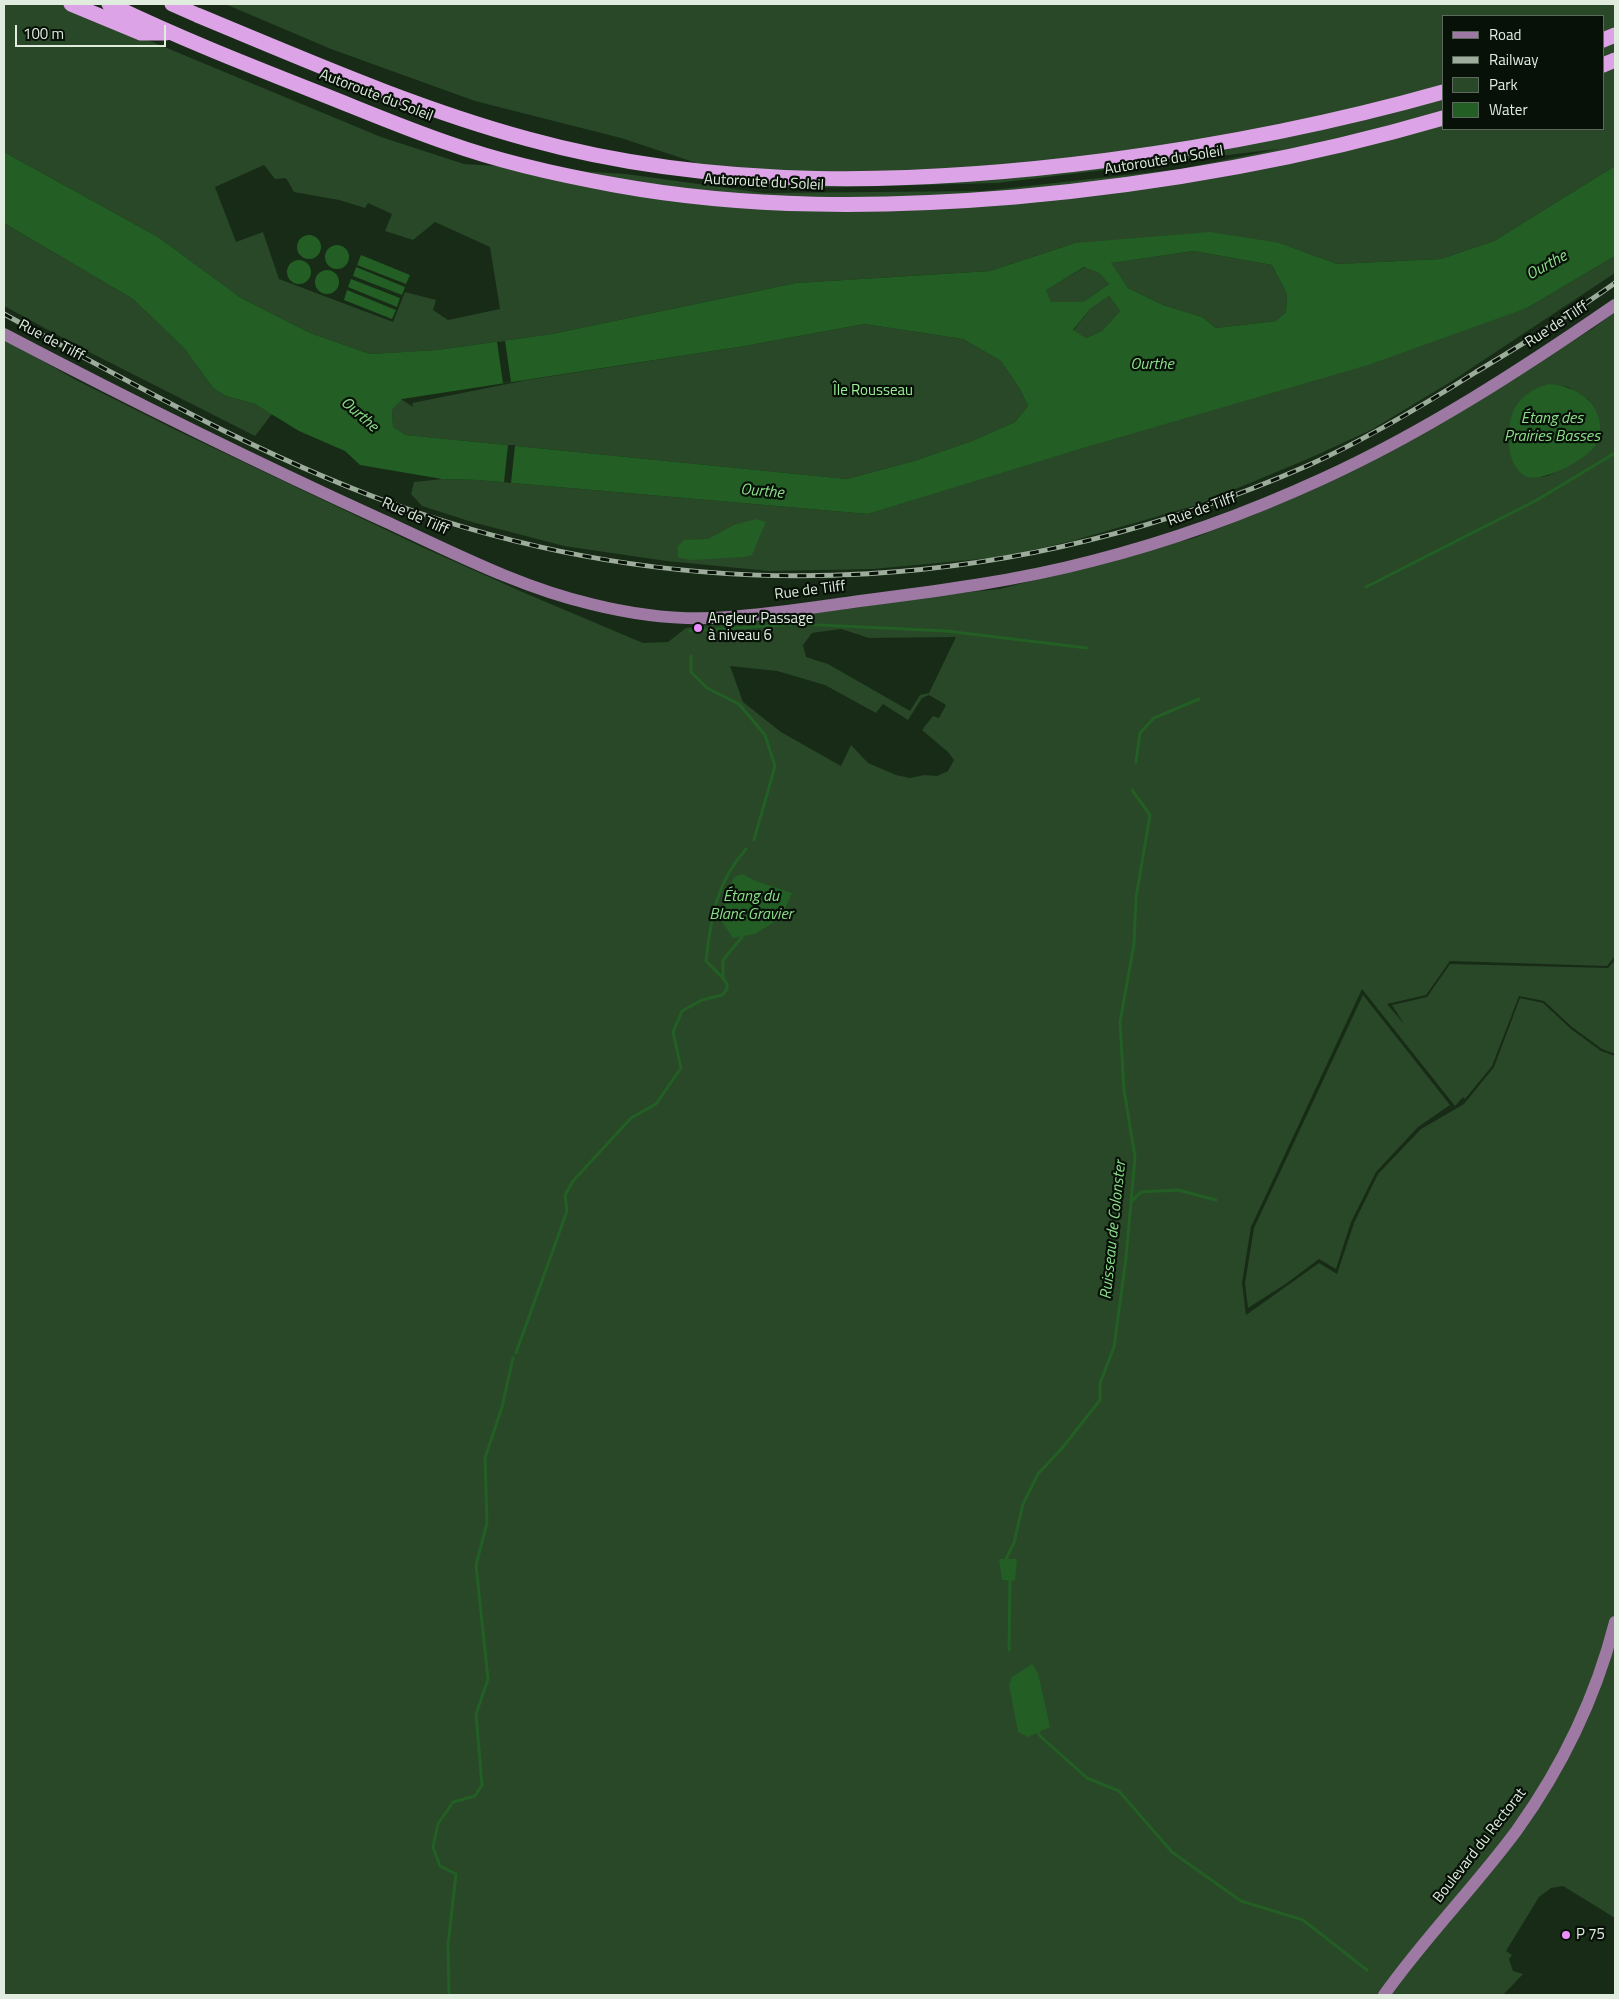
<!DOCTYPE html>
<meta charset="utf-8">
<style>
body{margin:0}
#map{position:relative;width:1619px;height:1999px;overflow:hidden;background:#172b16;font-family:"Titillium Web",sans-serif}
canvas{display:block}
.frame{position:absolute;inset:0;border:5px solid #dfecde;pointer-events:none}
.legend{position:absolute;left:1442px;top:15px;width:162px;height:115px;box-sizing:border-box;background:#081108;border:1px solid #5e695e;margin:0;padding:6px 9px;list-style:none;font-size:15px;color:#dfecde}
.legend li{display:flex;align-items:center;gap:10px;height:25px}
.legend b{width:25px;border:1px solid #5e695e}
.scale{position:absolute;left:15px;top:25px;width:151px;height:22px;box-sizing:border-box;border:2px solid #dfecde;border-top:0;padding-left:6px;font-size:15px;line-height:18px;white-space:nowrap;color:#dfecde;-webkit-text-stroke:4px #081108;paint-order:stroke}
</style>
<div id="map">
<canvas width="1619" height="1999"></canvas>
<div class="frame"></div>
<ul class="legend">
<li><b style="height:6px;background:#9d79a3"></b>Road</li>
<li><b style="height:6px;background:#9dad9c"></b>Railway</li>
<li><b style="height:14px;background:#284827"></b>Park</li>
<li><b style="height:14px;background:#235e24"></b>Water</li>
</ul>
<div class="scale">100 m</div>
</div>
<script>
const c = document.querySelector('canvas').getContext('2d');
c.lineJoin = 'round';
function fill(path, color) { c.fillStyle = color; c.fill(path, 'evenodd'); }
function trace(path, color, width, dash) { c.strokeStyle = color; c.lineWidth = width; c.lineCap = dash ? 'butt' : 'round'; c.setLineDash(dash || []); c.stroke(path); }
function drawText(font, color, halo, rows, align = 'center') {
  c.font = font + ' "Titillium Web",sans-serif'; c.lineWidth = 4.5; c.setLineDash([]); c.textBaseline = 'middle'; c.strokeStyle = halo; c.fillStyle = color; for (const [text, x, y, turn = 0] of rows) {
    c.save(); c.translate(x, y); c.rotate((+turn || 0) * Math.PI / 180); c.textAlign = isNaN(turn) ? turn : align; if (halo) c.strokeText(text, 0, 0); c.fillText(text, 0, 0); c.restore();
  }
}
const green = new Path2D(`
 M4,4H61L381,137L464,164L626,174L764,193L983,191L1180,169L1278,149L997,183L775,189L621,138L475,101L331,49L225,4H1615V166L1494,241L1441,259L1337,264L1280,243H1075L990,271L796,283L552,334L437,350L370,354L310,333L241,298L158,237L4,152ZM1443,16H1603V129H1443ZM264,165L275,179L286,178L294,192L339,200L365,208L368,203L392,214L385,231L413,240L435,222L490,247L500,309L448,320L433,310L436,300L405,292L393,322L279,279L263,232L236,242L215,187Z
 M4,223L133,299L184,348L213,388L226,396L255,404L272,414L255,436L87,351L4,306Z
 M1194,251L1272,265L1287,294L1286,312L1276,321L1216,328L1202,317L1163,305L1128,288L1110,263Z
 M1615,256V273L1452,381L1371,430L1310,458L1197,505L1072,541L1002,557L873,569L769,571L666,561L564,546L472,522L422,506L411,494L414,482L442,479L478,480L868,514L1527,308Z
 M1085,267L1099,273L1109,284L1083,302H1051L1045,290Z
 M1109,296L1120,311L1102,331L1086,338L1073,331L1090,309Z
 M1615,312V956L1607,966L1450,961L1426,995L1387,1004L1404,1024L1392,1005L1427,997L1450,964L1608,968L1615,960V1054L1602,1049L1572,1027L1544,1001L1519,996L1492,1066L1465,1099L1463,1097L1455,1106L1362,989L1251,1227L1242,1283L1246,1315L1319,1263L1337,1274L1354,1223L1378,1174L1421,1129L1464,1104L1494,1067L1520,998L1543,1003L1571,1029L1601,1051L1615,1056V1918L1563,1886L1551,1888L1539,1897L1506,1951L1512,1955L1509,1959L1513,1971L1523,1974L1503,1995H4V339L76,380L178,431L422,547L527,594L643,643L668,642L686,628L855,608L903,599L1000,589L1194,538L1252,515L1412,440L1592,329ZM1548,384L1568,387L1589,400L1582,458L1548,476L1541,477L1521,473L1513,461L1516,405L1528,394ZM841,629L869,638L956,637L929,693L920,695L910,711L828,664L806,657L803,645L812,633ZM730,666L777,671L825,685L876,713L883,704L908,720L922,698L929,695L946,705L939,718L933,716L922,730L948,752L954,760L948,771L937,776L924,775L910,778L896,775L868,763L851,745L841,766L781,732L743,702Z
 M864,324L963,339L1001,361L1020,389L1028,406L1015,422L972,441L914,461L847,479L406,435L393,427L392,410L401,399L413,407L412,403L527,380L745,346Z
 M1363,995L1450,1105L1418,1127L1376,1172L1351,1222L1336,1269L1319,1259L1287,1283L1248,1308L1245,1283L1254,1228Z`);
const water = new Path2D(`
 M4,152L158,237L241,298L310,333L370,354L437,350L552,334L796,283L990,271L1075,243L1210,232L1280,243L1337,264L1441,259L1494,241L1615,166V256L1527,308L1368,365L1076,450L868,514L478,480L442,479L360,465L345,451L299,431L255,404L226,396L213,388L184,348L133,299L4,223ZM1194,251L1272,265L1287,294L1286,312L1276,321L1216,328L1202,317L1163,305L1128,288L1111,263ZM1084,267L1099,273L1109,284L1083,302H1051L1046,290ZM1109,296L1120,311L1102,331L1086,338L1073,330L1090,309ZM864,324L963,339L1001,361L1020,389L1028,406L1015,422L972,441L914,461L847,479L406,435L393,427L392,410L402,399L745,346Z
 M297 247a12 12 0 1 1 24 0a12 12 0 1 1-24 0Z
 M325 257a12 12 0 1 1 24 0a12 12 0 1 1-24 0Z
 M361,255L410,275L406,284L357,265Z
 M287 272a12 12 0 1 1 24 0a12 12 0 1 1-24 0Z
 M356,267L405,287L402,295L353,276Z
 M315 282a12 12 0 1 1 24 0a12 12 0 1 1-24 0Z
 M351,279L400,298L397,307L348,287Z
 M347,290L396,310L392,319L344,300Z
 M1548,384C1572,385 1598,399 1600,425C1600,431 1601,438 1597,443C1588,459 1545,482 1527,477C1521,475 1517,469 1514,464C1509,454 1509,444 1509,434C1510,406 1521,393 1548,384Z
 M756,519L766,522L752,555L744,557L690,560L678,557V546L684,540L708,539L734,525Z
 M742,874L756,881L792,893L781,918L755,934L733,938L720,919L729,888L734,877Z
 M999,1559H1017L1015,1581L1002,1580Z
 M1032,1664L1038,1673L1050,1727L1028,1737L1018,1732L1009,1685L1012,1677Z`);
const pier = new Path2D(`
 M505,341L511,382L503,383L497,342Z
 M508,445H515L511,483L504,482Z`);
const stream = new Path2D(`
 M1366,587L1537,500L1615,453
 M690,631L797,624L905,629L946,631L1087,648
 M691,656V672L707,688L739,704L765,735L775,766L754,840
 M1136,762L1140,733L1154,718L1199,699
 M722,977L706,961C711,917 716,883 746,849
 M1132,1201L1141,1192L1178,1190L1216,1200
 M516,1353L567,1211L565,1195L573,1181L631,1118L656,1104L681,1068L673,1032L682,1011L702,1000L722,995L727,989V984L723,978V960L742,937
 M1007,1562L1006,1559L1014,1543L1023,1504L1038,1474L1063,1447L1100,1400V1383L1114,1347L1126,1258L1135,1157L1124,1090L1120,1022L1134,944L1136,898L1150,815L1132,790
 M1009,1650L1010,1578
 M1037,1729L1040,1736L1087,1778L1119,1791L1172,1852L1241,1901L1303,1920L1367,1970
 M449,1995L448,1945L456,1874L440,1866L433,1847L438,1824L453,1802L475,1796L482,1785L476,1714L488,1679L476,1565L487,1523L485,1458L502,1407L513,1358`);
const secondary = new Path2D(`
 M4,334C128,399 253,461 380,519C448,550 518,587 591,604C635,615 684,621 729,617C773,614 816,607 860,601C938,591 1016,581 1092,561C1171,541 1248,513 1322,479C1425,432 1522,369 1615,305
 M1384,1995C1425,1937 1475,1887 1517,1830C1562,1767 1596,1697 1615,1622`);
const motorway = new Path2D(`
 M71,4L141,33H166
 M109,4C177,37 248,65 319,93C362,110 404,128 448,143C501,162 559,175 615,185C747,209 882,208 1015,197C1160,184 1303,159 1443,118
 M172,4L197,15C306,60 414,108 528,139C716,191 917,185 1109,160C1222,145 1333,123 1443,92
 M1603,40L1615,35
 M1603,65L1615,60`);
const rail = new Path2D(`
 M4,314C136,386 276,465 419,513C717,613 1022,591 1309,465C1367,439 1422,406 1476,372C1523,344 1570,315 1615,283`);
const markers = [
 [698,628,5,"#eb8dfc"],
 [1566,1935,5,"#eb8dfc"]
];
const streetNames = [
 ["Autoroute du Soleil",376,96,21],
 ["Autoroute du Soleil",1164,161,-9],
 ["Autoroute du Soleil",764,183,3],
 ["Rue de Tilff",1557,325,-33],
 ["Rue de Tilff",51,341,28],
 ["Rue de Tilff",1202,510,-20],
 ["Rue de Tilff",415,517,24],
 ["Rue de Tilff",810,591,-7],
 ["Boulevard du Rectorat",1480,1846,-52]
];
const parkNames = [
 ["Île Rousseau",873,391]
];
const poiNames = [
 ["Angleur Passage",708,619],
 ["à niveau 6",708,636],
 ["P 75",1576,1935]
];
const waterNames = [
 ["Ourthe",1547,266,-29],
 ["Ourthe",1152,365],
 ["Ourthe",359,415,41],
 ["Étang des",1552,419],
 ["Prairies Basses",1552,437],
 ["Ourthe",762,492,5],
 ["Étang du",751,897],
 ["Blanc Gravier",751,915],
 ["Ruisseau de Colonster",1114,1230,-84]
];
fill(green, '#284827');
fill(water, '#235e24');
fill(pier, '#172b16');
trace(stream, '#235e24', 3);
trace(secondary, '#9d79a3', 12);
trace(motorway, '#dca4e6', 15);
trace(rail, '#9dad9c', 5);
trace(rail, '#081108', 3, [9]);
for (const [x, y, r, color] of markers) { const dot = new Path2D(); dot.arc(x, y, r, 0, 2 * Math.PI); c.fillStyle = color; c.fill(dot); trace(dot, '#081108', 2); }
drawText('15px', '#dfecde', '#081108', streetNames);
drawText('15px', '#9cee99', '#081108', parkNames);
drawText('15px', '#dfecde', '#081108', poiNames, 'left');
drawText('italic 16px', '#8cde8a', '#081108', waterNames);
</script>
